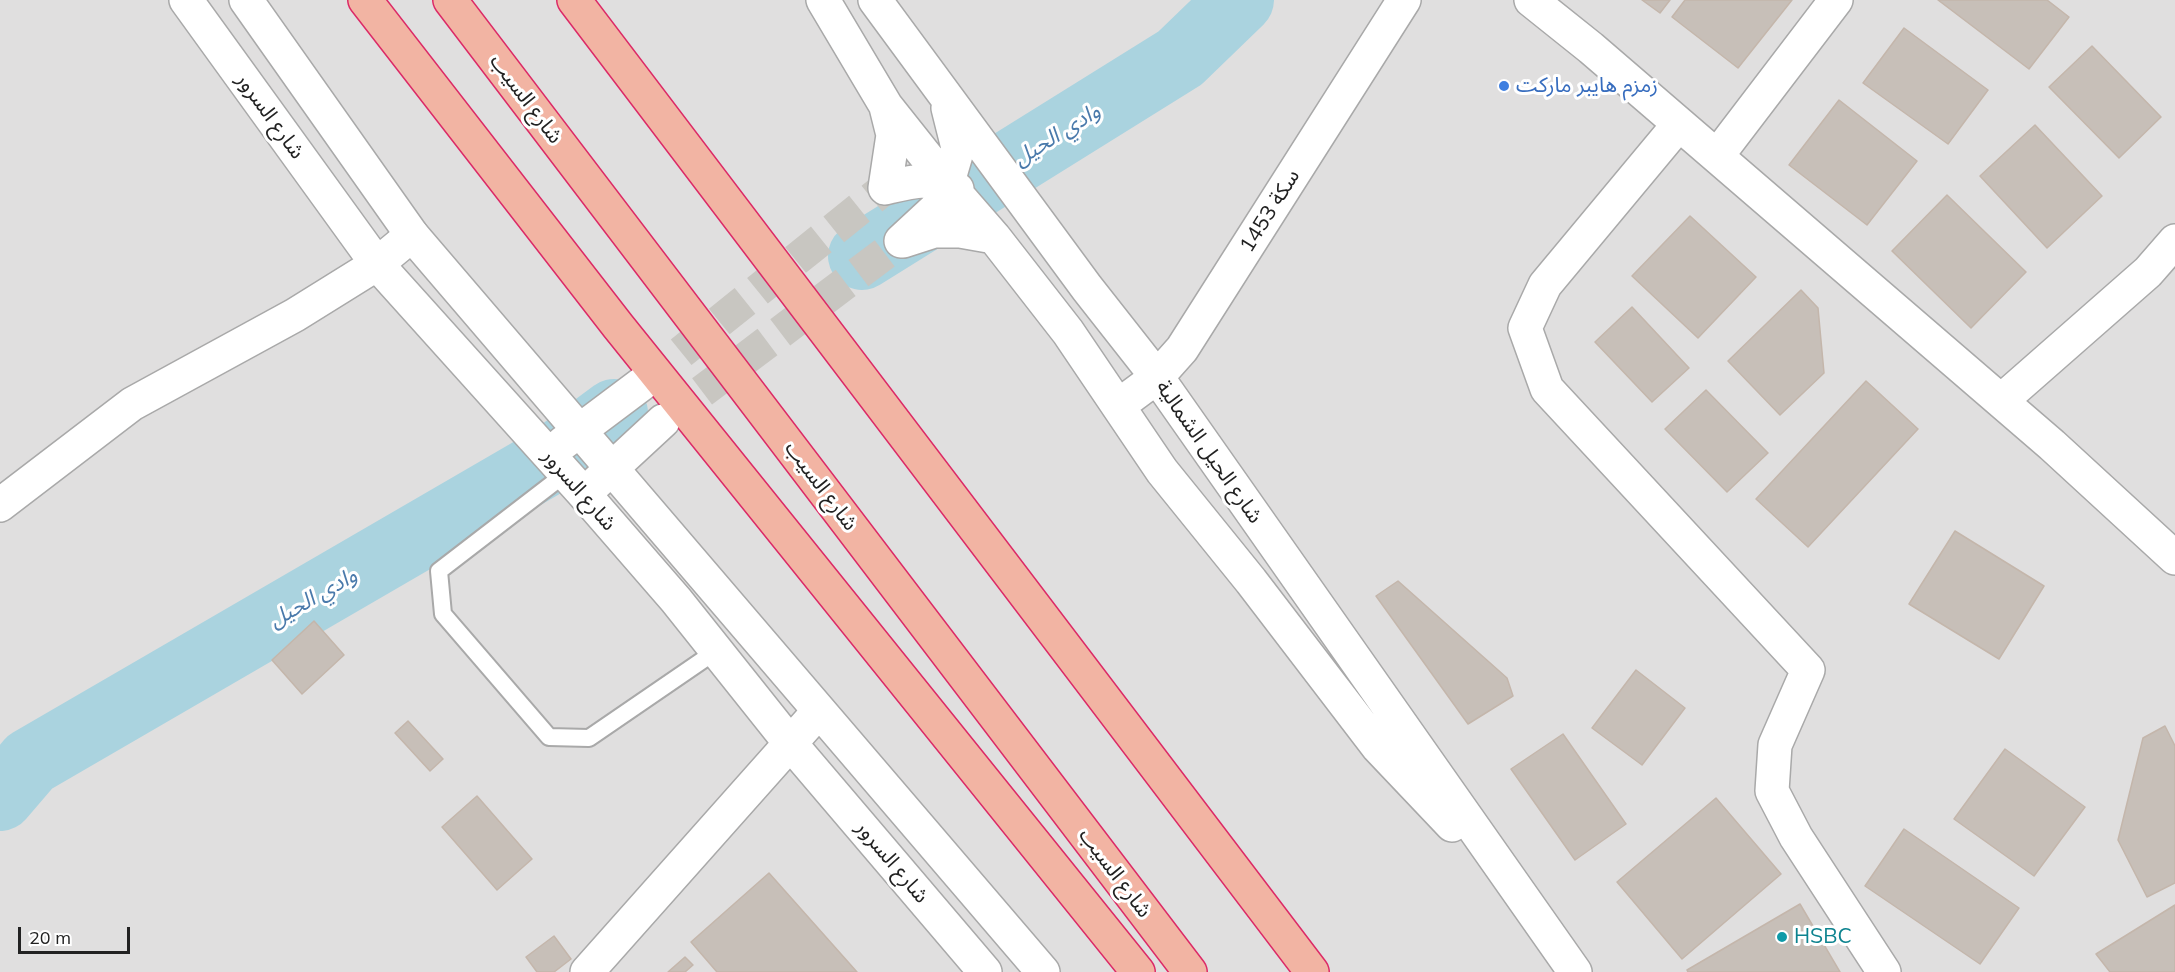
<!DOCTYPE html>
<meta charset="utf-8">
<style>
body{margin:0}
#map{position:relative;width:2175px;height:972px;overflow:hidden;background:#f2efe9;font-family:Mulish,sans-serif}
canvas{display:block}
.scale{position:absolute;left:18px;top:927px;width:112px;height:27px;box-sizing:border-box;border:3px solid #222;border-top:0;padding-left:8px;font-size:18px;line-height:21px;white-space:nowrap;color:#222;-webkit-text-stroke:4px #fff;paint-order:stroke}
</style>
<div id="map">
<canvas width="2175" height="972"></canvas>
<div class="scale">20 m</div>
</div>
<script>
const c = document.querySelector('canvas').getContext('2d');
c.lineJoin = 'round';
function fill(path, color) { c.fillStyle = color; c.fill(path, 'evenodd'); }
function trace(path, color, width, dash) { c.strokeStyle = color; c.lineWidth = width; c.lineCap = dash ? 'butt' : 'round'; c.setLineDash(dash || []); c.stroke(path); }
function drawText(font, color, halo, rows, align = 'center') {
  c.font = font + ' Mulish,"Noto Sans Arabic",sans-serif'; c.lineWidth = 6; c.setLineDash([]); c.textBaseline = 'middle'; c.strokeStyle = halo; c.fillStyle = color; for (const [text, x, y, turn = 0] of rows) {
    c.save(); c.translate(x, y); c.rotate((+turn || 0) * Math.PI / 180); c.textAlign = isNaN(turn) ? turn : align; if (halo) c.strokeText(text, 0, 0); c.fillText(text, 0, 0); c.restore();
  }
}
const residential = new Path2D(`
 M0,0H2175V972H0Z`);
const river = new Path2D(`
 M862,256L1180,58L1240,0
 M0,797L30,762L552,459L614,413`);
const building = new Path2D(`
 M1642,0H1670L1660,13Z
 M1685,0H1792L1738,68L1672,17Z
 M1938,0H2047L2069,17L2029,69Z
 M1904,28L1988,90L1948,144L1863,83Z
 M2092,46L2161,117L2119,158L2049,87Z
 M1839,100L1917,161L1867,225L1789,165Z
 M2035,125L2102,196L2047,248L1980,176Z
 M1947,195L2026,272L1971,328L1892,251Z
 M1690,216L1756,277L1698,338L1632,276Z
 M1801,290L1818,308L1824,373L1780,415L1728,361Z
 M1632,307L1689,368L1652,402L1595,342Z
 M1866,381L1918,429L1808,547L1756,499Z
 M1706,390L1768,453L1727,492L1665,429Z
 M1955,531L2044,586L1999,659L1909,604Z
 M1398,581L1507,678L1513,696L1468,724L1376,596Z
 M314,621L344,655L302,694L272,660Z
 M1636,670L1685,708L1642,765L1592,728Z
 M408,721L443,759L430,771L395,733Z
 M2165,726L2175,746V883L2147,897L2118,840L2143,738Z
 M1563,734L1626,824L1575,860L1511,769Z
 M2005,749L2085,807L2034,876L1954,819Z
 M477,796L532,859L497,890L442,827Z
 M1716,798L1781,874L1682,959L1617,882Z
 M1904,829L2019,908L1980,964L1865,886Z
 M769,873L857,972H717L691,942Z
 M1800,904L1840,972H1688L1687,970Z
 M2175,905V972H2110L2096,954Z
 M554,936L571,959L554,972H537L526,957Z
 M685,957L693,965L685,972H668Z`);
const tertiaryTunnel = new Path2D(`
 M643,383L885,188
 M663,421L901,241`);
const service = new Path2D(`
 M565,474L439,571L443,614L549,737L589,738L716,651`);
const minor = new Path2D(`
 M1531,0L1591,48L2052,445L2175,558
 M1679,124L1545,285L1525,328L1547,389L1808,670L1775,745L1772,791L1796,837L1884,972
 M1717,156L1836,0
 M2001,401L2148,272L2175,241
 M0,505L132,404L295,315L377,264L412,235
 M587,972L819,711`);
const tertiary = new Path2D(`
 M186,0L377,264L584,494L676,600L790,743L985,972
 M246,0L412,235L1043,972
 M823,0L886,106L948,184L994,237L1068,332L1162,471L1251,581L1378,747L1452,825
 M875,0L1087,288L1157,377L1575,972
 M886,107L893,135L885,188C910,182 933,175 957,189
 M901,241L942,203L958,148L948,108
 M903,241L934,231H960L994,237
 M1118,406L1157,377L1182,349L1404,0
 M563,443L643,383
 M596,483L663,421`);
const trunk = new Path2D(`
 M365,0L618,326L1138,972
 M450,0L1190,972
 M574,0L1312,972`);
const markers = [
 [1504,86,6,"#3f7fe0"],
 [1782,937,6,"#0f9aa8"]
];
const shopNames = [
 ["زمزم هايبر ماركت",1516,86]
];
const streetNames = [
 ["شارع السيب",526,99,53],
 ["شارع السرور",270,116,54],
 ["سكة 1453",1270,211,-58],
 ["شارع الحيل الشمالية",1209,452,55],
 ["شارع السيب",821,486,53],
 ["شارع السرور",579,490,49],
 ["شارع السرور",892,862,50],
 ["شارع السيب",1115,873,53]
];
const cultureNames = [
 ["HSBC",1794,937]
];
const waterNames = [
 ["وادي الحيل",1057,135,-32],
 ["وادي الحيل",313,598,-30]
];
fill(residential, '#e0dfdf');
trace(river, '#aad3df', 68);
fill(building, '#c7bfb8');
trace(building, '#c4b6ab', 1.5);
trace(tertiaryTunnel, '#c8c6c1', 33, [33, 16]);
trace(service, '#a9a9a9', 20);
trace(minor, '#a9a9a9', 36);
trace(tertiary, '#a9a9a9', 36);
trace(trunk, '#dc2a67', 36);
trace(service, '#fff', 16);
trace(minor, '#fff', 33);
trace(tertiary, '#fff', 33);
trace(trunk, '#f2b4a3', 33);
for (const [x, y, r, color] of markers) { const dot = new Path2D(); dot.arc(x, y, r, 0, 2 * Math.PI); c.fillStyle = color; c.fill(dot); trace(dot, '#fff', 2); }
drawText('21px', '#366cbe', '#fff', shopNames, 'left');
drawText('21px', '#222', '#fff', streetNames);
drawText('21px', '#0d838f', '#fff', cultureNames, 'left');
drawText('italic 22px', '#4a7aab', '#fff', waterNames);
</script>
